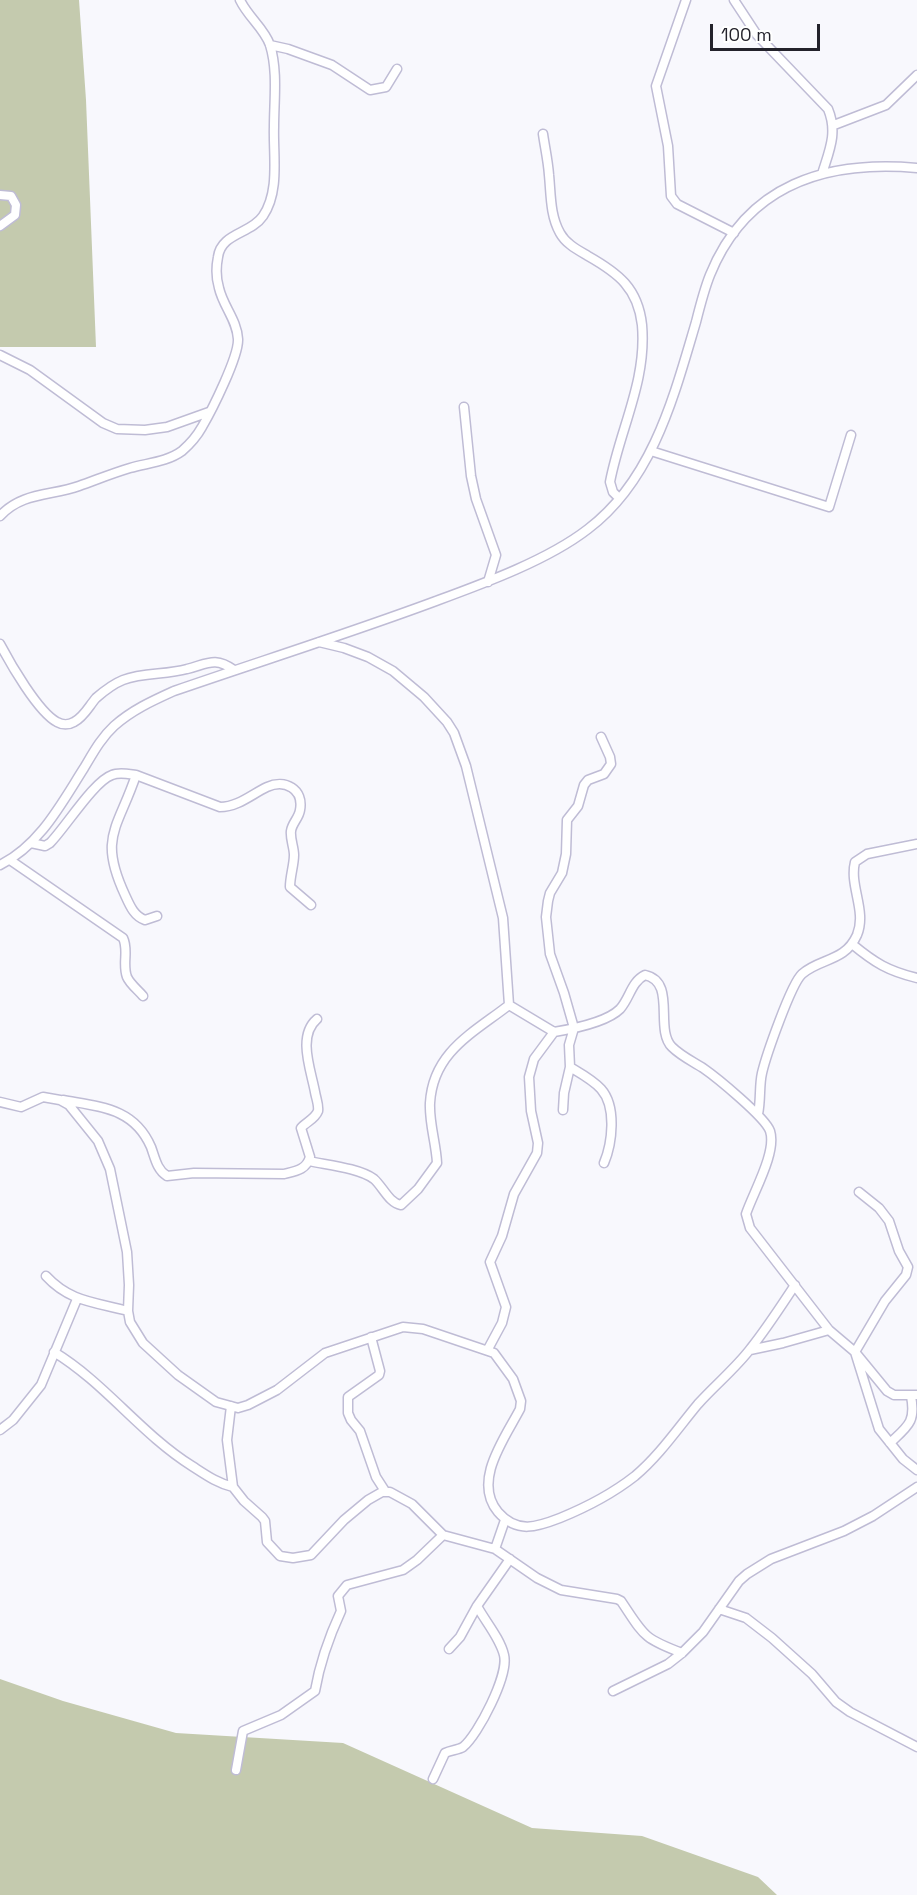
<!DOCTYPE html>
<style>
body{margin:0}
#map{position:relative;width:917px;height:1895px;overflow:hidden;background:#f8f8fd;font-family:"Space Grotesk",sans-serif}
canvas{display:block}
.scale{position:absolute;left:710px;top:24px;width:110px;height:27px;box-sizing:border-box;border:3px solid #23222b;border-top:0;padding-left:8px;font-size:18px;line-height:21px;white-space:nowrap;color:#23222b;-webkit-text-stroke:4px #fff;paint-order:stroke}
</style>
<div id="map">
<canvas width="917" height="1895"></canvas>
<div class="scale">100 m</div>
</div>
<script>
const c = document.querySelector('canvas').getContext('2d');
c.lineJoin = 'round';
function fill(path, color) { c.fillStyle = color; c.fill(path, 'evenodd'); }
function trace(path, color, width, dash) { c.strokeStyle = color; c.lineWidth = width; c.lineCap = dash ? 'butt' : 'round'; c.setLineDash(dash || []); c.stroke(path); }
const green = new Path2D(`
 M0,0H79L86,100L96,347H0Z
 M0,1679L63,1701L176,1733L343,1743L532,1828L642,1836L758,1877L777,1895H0Z`);
const minor = new Path2D(`
 M686,0L656,86L668,146L671,196L677,204L734,233
 M734,0L757,35L828,109C838,133 829,151 822,174
 M270,45L288,49L332,65L370,90L386,87L397,69
 M834,125L886,105L917,75
 M543,134C545,148 548,161 549,175C551,195 550,215 560,233C566,244 578,250 588,256C618,273 638,288 642,325C647,381 620,429 610,482L613,492L619,498
 M0,195L11,196L16,205L15,215L0,226
 M0,355L30,370L103,423L117,429L145,430L167,427L209,412
 M464,407L471,476L476,499L496,555L488,582
 M651,451L829,507L851,435
 M0,516C22,492 51,496 79,486C96,480 113,473 130,468C147,463 167,462 182,451C190,444 197,436 202,427C212,410 239,356 238,339C237,320 223,306 219,288C216,278 216,267 218,257C221,233 251,234 263,216C280,191 273,155 274,127C274,100 278,71 270,45C264,28 248,17 240,0
 M319,642L344,648L368,657L393,671L424,697L447,722L454,733L466,766L503,918L509,1005
 M0,644C10,663 38,712 57,722C62,725 69,725 74,722C84,717 89,706 96,698C104,691 113,684 123,680C143,672 166,675 187,669C207,664 215,656 234,670
 M136,775C118,829 98,837 125,895C130,906 134,916 145,920L157,916
 M31,843L45,846L50,843C65,828 94,781 112,775C119,772 128,774 136,775L220,807C238,807 252,794 267,787C285,779 304,789 300,810C299,818 292,823 291,831C290,839 294,847 294,855C294,865 290,876 290,887L311,905
 M10,860L123,938C129,950 122,964 127,977C130,984 138,990 143,996
 M0,865C40,845 61,804 84,768C93,753 101,738 114,726C132,710 152,701 174,691C261,661 350,633 436,601C485,583 548,560 588,529C653,480 674,396 696,322C700,306 704,290 710,275C747,184 827,160 917,168
 M852,944C875,963 888,971 917,978
 M509,1005L554,1032C572,1029 607,1022 620,1009C630,998 631,982 645,975C677,982 654,1029 672,1047C681,1056 692,1061 703,1068C716,1077 765,1117 770,1131C777,1152 753,1193 746,1214L750,1228L829,1330L855,1352L887,1391L894,1395H917
 M570,1067C580,1073 593,1080 601,1089C617,1107 612,1144 604,1163
 M63,1100C101,1107 134,1108 151,1147C155,1158 157,1170 167,1176L194,1173L284,1174C296,1171 306,1170 310,1157L301,1128C306,1122 315,1119 318,1111C319,1105 316,1098 315,1092C311,1070 297,1036 317,1019
 M0,1102L21,1107L43,1097L60,1100L69,1105L98,1141L110,1169L127,1252L129,1285L128,1311L130,1322L143,1343L178,1375L216,1402L238,1408L248,1405L277,1390L325,1353L403,1327L423,1329L494,1353L513,1379L521,1401L520,1409C505,1438 472,1481 498,1512C517,1534 537,1527 560,1518C587,1507 612,1494 635,1476C659,1456 678,1428 698,1404C715,1385 736,1368 751,1348C767,1328 781,1306 795,1285
 M563,1110L564,1093L570,1067L569,1045L574,1028L564,993L550,954L546,917L548,901L550,893L562,873L566,854L567,820L578,806L584,785L588,780L604,774L611,764L610,757L601,737
 M758,1114C761,1100 759,1086 762,1073C766,1056 791,984 802,974C820,958 845,962 857,935C867,911 849,886 855,862L867,854L917,844
 M309,1161C327,1165 359,1168 374,1179C383,1187 389,1203 401,1205L418,1189L437,1163C436,1143 429,1123 430,1103C433,1052 473,1033 509,1005
 M859,1192L879,1208L889,1221L899,1251L908,1267L906,1275L885,1301L855,1352L879,1429L903,1459L917,1470
 M46,1276C70,1302 95,1302 128,1311
 M371,1337L380,1371L379,1375L348,1397V1413L351,1420L360,1431L376,1477L385,1491
 M488,1349L502,1323L506,1307L490,1262L502,1236L514,1194L537,1153L538,1143L531,1111L529,1077L534,1059L554,1032
 M750,1350L783,1343L829,1330
 M54,1352C105,1383 141,1434 192,1466C206,1475 217,1483 233,1487
 M231,1406L227,1440L233,1487L244,1501L262,1517L265,1521L267,1542L280,1556L293,1558L311,1555L344,1520L368,1500L382,1492H390L412,1504L443,1535L495,1549L537,1578L561,1590L617,1599L621,1601C644,1635 642,1638 682,1653
 M0,1430L13,1420L41,1385L77,1299
 M890,1443C908,1426 916,1422 911,1396
 M495,1549L505,1520
 M719,1609L746,1618L772,1638L812,1674L836,1702L850,1712L917,1747
 M449,1649L460,1637L477,1606L510,1559
 M613,1691L668,1664L682,1653L703,1632L739,1581L747,1574L771,1559L844,1531L873,1516L917,1487
 M236,1770L243,1731L281,1715L315,1691C320,1662 329,1637 341,1611L338,1596L347,1585L403,1570L417,1560L443,1535
 M433,1779L445,1753C451,1750 458,1750 463,1747C478,1735 509,1675 504,1655C500,1638 485,1621 477,1606`);
fill(green, '#c4caae');
trace(minor, '#bfbcd5', 11);
trace(minor, '#fff', 8);
</script>
